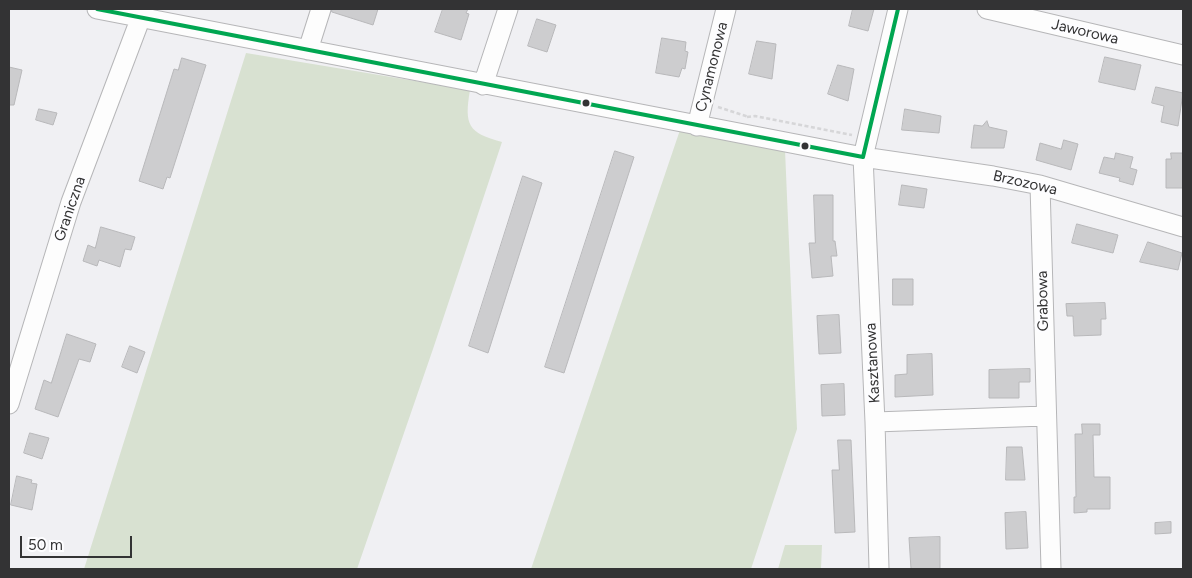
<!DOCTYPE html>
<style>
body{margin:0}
#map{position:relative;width:1192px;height:578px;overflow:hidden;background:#f0f0f3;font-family:Figtree,sans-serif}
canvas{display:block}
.frame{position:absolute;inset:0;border:10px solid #333334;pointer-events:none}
.scale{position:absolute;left:20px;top:536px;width:112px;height:22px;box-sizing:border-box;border:2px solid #333334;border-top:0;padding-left:6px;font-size:15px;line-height:18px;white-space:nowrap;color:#333334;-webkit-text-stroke:4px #fdfdff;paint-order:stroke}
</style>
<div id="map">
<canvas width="1192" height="578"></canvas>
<div class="frame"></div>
<div class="scale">50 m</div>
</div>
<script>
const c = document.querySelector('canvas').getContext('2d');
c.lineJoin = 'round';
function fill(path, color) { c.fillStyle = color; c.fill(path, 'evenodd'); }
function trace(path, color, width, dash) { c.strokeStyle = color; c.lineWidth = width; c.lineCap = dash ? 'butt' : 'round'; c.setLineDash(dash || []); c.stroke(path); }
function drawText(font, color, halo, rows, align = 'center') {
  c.font = font + ' Figtree,sans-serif'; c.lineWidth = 5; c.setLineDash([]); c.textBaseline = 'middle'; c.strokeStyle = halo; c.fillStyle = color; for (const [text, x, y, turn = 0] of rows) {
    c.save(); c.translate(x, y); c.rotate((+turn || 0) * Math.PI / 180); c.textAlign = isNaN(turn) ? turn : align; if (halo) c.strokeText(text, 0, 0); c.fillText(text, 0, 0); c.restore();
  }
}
const green = new Path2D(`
 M246,53L470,90C464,125 468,133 502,142L433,349L357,569H84Z
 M680,130L785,150L797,429L751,569H531Z
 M785,545H822L821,569H778Z`);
const building = new Path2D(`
 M332,9H378L373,25L332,12Z
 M443,9H468L466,13L469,14L461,40L435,32Z
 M853,9H874L868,31L849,26Z
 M537,19L556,25L547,52L528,46Z
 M662,38L686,42L685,51L688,52L685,69L682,68L679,77L656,73Z
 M757,41L776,44L772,79L749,74Z
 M1105,57L1141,65L1135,90L1099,82Z
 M182,58L206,65L170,178L167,177L163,189L139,181L174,69L178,70Z
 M838,65L854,69L848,101L828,94Z
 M9,67L22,70L14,105H9Z
 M1156,87L1183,93L1178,126L1161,122L1164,106L1152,103Z
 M39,109L57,113L53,125L36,120Z
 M905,109L941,116L939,133L902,130Z
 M987,121L989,127L1007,131L1004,148H971L974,125L982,126Z
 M1064,140L1078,144L1071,170L1036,160L1040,143L1061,149Z
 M615,151L634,157L564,373L545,367Z
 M1116,153L1133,157L1130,168L1137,170L1133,185L1119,181L1120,178L1099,173L1104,157L1114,159Z
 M1171,153H1183V188H1166V159H1171Z
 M523,176L542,183L488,353L469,346Z
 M902,185L927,189L924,208L899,205Z
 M814,195H833V241H835L837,256H831L833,276L812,278L809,243H815Z
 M1077,224L1118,235L1113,253L1072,243Z
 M101,227L135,237L131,250L125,249L120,267L99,260L97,266L83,261L88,245L95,248Z
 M1148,242L1182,253L1178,270L1140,262Z
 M893,279H913V305H893Z
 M1105,303L1106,319H1101V335L1074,336L1073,316H1067L1066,304Z
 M839,315L841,353L819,354L817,316Z
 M67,334L96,344L90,362L79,359L58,417L35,409L44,380L51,383Z
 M130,346L145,352L137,373L122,367Z
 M932,354L933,395L895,397V375L907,374V355Z
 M1030,369V382H1019V398H989V370Z
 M844,384L845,415L822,416L821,385Z
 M1082,424H1100V435H1093L1094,477H1110V509H1087V512L1074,513V497H1076L1075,434H1082Z
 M30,433L49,438L42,459L24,453Z
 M838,440H851L855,532L835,533L832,470H839Z
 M1007,447H1022L1025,480H1006Z
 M17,476L32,480L31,483L37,484L32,510L11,505Z
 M1026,512L1028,548L1006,549L1005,513Z
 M1171,522V533L1155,534V523Z
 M940,537V569H911L909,538Z`);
const path = new Path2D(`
 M718,107L749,117
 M747,117L755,116L852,135`);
const minor = new Path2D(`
 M97,9L863,157L993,176L1040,185L1183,227
 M987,9L1183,55
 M308,50L321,9
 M483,85L508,9
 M697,126L726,9
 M1040,185L1051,569
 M9,404L71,202L144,9
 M875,422L1045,416
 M879,569L875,422L863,157L898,9`);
const bus1 = new Path2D(`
 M97,9L863,157
 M863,157L898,9`);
const markers = [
 [586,103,4.5,"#333334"],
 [805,146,4.5,"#333334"]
];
const streetNames = [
 ["Jaworowa",1085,32,13],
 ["Cynamonowa",712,67,-76],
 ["Brzozowa",1025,183,13],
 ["Graniczna",70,209,-71],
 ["Grabowa",1043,301,-91],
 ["Kasztanowa",873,363,-93]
];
fill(green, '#d8e1d1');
fill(building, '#cdcdcf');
trace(building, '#b8b8ba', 1);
trace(minor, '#b6b6b8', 21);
trace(path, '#d6d6d8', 2.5, [4, 2.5]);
trace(minor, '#fdfdfd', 19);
trace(bus1, '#00a651', 4);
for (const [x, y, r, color] of markers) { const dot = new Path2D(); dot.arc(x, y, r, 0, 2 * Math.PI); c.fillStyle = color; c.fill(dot); trace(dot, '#fdfdff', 2); }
drawText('15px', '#333334', '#fdfdff', streetNames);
</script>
